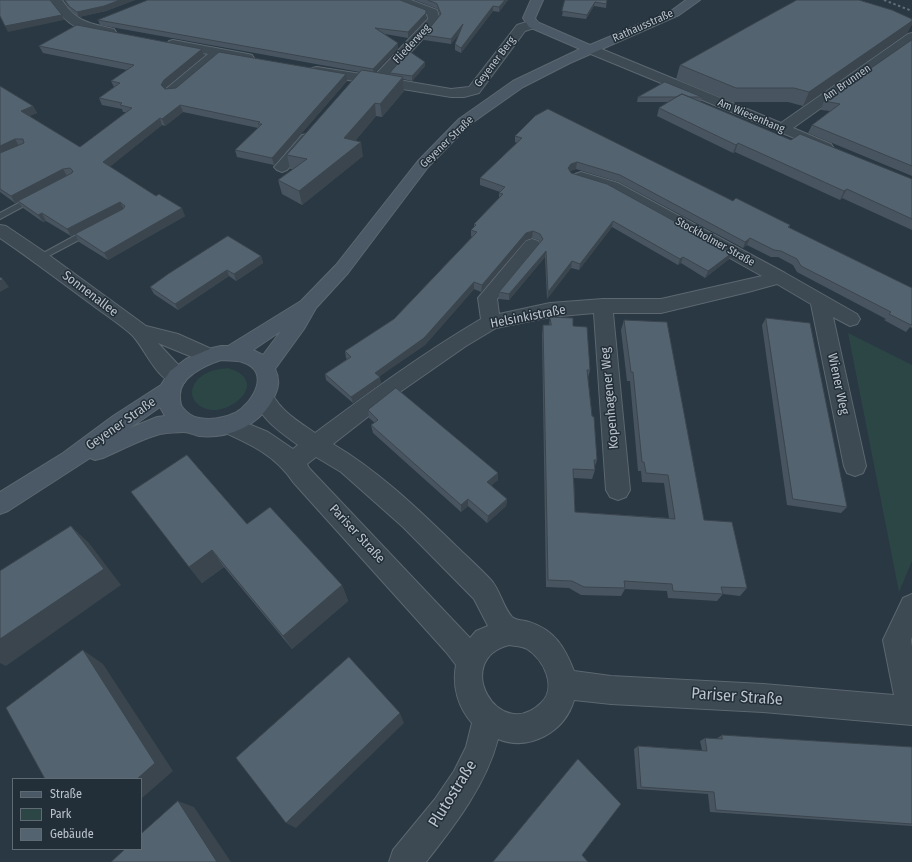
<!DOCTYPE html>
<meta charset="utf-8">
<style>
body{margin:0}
#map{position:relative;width:912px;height:862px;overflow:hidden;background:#293843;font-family:"Fira Sans Condensed",sans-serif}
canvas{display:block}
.legend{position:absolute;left:12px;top:778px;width:130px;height:72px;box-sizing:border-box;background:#222e38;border:1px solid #5f6a73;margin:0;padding:5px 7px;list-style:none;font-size:12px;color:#bbc4cc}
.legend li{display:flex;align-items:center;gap:8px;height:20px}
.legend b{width:20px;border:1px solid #5f6a73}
</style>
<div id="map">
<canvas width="912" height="862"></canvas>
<ul class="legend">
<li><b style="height:5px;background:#4b5966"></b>Straße</li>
<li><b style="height:11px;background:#2c4645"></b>Park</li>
<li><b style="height:11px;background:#546370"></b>Gebäude</li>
</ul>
</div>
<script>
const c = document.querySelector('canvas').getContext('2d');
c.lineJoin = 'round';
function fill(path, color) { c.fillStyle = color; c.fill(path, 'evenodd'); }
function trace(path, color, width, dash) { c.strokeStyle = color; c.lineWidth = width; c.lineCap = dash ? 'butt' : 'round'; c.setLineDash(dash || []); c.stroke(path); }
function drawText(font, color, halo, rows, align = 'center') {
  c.font = font + ' "Fira Sans Condensed",sans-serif'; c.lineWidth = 3; c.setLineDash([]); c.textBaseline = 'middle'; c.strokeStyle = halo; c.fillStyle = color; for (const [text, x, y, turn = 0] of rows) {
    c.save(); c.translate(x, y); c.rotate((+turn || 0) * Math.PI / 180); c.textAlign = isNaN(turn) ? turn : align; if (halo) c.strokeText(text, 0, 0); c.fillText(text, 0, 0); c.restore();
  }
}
const green = new Path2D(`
 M848,333L912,365V561L899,592Z
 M228,368C274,382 225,421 202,407C187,399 190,382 205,374C212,370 219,369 228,368Z`);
const lane = new Path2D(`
 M30,197H36L37,199L0,219V213Z
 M89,228L92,229L93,231L92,233L43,259H37L36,257Z`);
const street = new Path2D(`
 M50,0H62C77,23 90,23 114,29L116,32L114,35L110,36C79,30 68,28 50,0Z
 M395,0H411L437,10L440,20L387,78L451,89L469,87L517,25L533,20L537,21L539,24L537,27L525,31L479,93L464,97H451L312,74L310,71L312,68L317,67L374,76L428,19L427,14L397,2Z
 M912,33V43L793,128L831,144L833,147L831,150L826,151L586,52L584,49L586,46H594L781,123L908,34Z
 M173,40L248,54L252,55L254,58L252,61L248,62L220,57L177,94H167L165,91L167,88L208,54L169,47L167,44L169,41Z
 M307,134L312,135L314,138L312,141L287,170L282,172L277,170L274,167L277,164L302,135Z
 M581,172L618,183L785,273L857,314L860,319L857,324L850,326L833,317L866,466L863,473L855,476L847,473L844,466L811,304L777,284L748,292L661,313H613L630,490L626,497L618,500L610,497L606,490L594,313L550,317L496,328L466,346L397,394L333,444C377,470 415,506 452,542C465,555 479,567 491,580C500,590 503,607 512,617C517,621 524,620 529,622C555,630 565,648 574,671L611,676L763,684L894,695L883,640L903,598L912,594V637L911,640L912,647V725L763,712L611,704L574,700C565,732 529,752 498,739C486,785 455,825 426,862H389L393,850L435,799L454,771L466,747L472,723C458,707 452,686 456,665L446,652L293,482C275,455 250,444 221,431L218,425L221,419L229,416L268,432L293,449L298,445C279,431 265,422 253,400L256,394L264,392L272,394C282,412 298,421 315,433C369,393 423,353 481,319L478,298L526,241L532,239L538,241L541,245L497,299L499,314L550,303L603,299H661L762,276L606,189L575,180L573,177L575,174ZM316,457L341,472L403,527L474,599L488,626L476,631L470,638L309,468L307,464ZM509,645C515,646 522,646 527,649C543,659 558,687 541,703C499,744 451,660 509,645Z
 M0,225L6,226L46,253L146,326L178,334L216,351L219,356L216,361L209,363L202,361L158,343L184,371L187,377L184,383C160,390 146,349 132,335C120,324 104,314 91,304C61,282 31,259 0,238Z`);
const secondary = new Path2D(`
 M531,0H543L535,18L537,22L590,45L671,11L686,0H700L679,15L570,63L523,87L469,125L428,167L348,273L316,308L304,329L275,369C281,381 278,390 272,401C258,426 228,439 199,436C194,435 189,432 184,432C177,432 167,433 160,434C144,438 119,451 103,458L95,460L90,458L8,511L0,514V492L63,453L113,416L161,385L170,371L186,359L212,348L221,346H228L301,301L336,265L418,161L459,119L513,81L580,49L529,27L523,18ZM281,331L263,355L253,350ZM221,360C228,361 236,360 242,362C272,371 253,403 235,413C224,418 210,420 199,418C193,417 187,413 183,408C180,405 180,401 180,397C178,377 206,365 221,360ZM160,407L165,416L157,417L130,428Z`);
const rail = new Path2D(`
 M884,0L912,11`);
const wall = new Path2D(`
 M64,0H135L106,11L79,17L72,12Z
 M415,0H508L499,12L493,11L461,53L455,50V44L459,34L451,44L424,40V35L440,16L438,9Z
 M565,0H607L606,8L594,6L586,19L562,16Z
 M426,19L408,38L385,34L398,48L375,72L390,75V73L425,62V66L412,81L403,79L404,91L382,117L376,116L355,141L363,156L302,205L282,194L278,180L293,169H290L287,155L360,72L100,25L98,20Z
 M912,19V24L907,33L803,106L788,102H731L676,79L680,65Z
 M912,40V176L808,133L812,125L830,111L821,110L824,101Z
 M39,46L202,49L204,56L166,87L165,89L347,81L274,165L237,157L235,150L258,128L183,112L165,126L162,125L109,167L185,216L108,260L79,242L75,234L123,209L71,236L46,221L43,222L23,208L18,202L15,203L0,192V86L33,106L37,113L29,116L80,147L126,112H123L122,109L102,105L99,98L114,87L111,81L127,70L43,53Z
 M638,97H702L701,102L791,140L912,179V230L842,198L840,200L735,152L733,153L657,116L659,108L669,102H637Z
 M515,136L733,201L790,225L789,228L912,288V328L910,327L906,332L884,320L886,319L797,272L793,265L778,257H771L747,245L743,248L619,182L576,169L570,171L571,173L729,259L705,278L681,263L678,265L612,227L579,270L571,268L547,299L545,257L509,300L499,299V292L540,242L539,240L532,238L526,240L481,292L474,289L425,345L379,376L381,383L353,403L326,380L325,374L347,359L346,358L345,351L394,319L472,237L471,236V230L474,227V224L499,198V193L500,192L480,185V178L517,143L515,142Z
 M261,256L263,263L236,281L229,276L178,310L154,294L150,287Z
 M550,317L573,326L590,370L588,378L597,460L595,466V470L592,479L574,478L575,512L669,518L664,483L642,482L641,471H638L630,381H627L621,330L624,320L704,520L747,588L740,596L723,594L717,601L668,598L667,591L625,589L621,596L581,595L569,588L546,587L542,335L543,325H549Z
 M766,318L847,507L841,513L787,505L762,325Z
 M368,410L498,480L491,485L507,499L506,506L487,523L468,506L461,512L373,433L371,425L375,423L369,418Z
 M247,524L342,585L348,601L292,649L224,567L202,583L189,567Z
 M722,735L912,747V826L710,812L708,794L637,789L634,749L638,746L702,750L700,741L705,738L716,739Z`);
const shadedWall = new Path2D(`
 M120,0H135L106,11L79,17L77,12Z
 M505,0H508L499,12V7Z
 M595,2L594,6L586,19L587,15Z
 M493,6V11L461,53V48Z
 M426,13V19L408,38V32Z
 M62,15L64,20L8,32L5,26Z
 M912,21V24L907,33L803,106L809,92Z
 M463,24V29L451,44V39Z
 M398,43V48L373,74V69Z
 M202,49L204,56L166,87L164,92L161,85L164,80Z
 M425,62V66L412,81V76Z
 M346,74L347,81L274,165L272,158Z
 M403,77L404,91L382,117L380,104Z
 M375,103L376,116L346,152L344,138Z
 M180,105L183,112L165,126L162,119Z
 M33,106L37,113L25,118L21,111Z
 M160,118L162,125L106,170L103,162Z
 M15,139L19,146L0,155V146Z
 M361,142L363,156L302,205L299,191Z
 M738,143L735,152L733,153L736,145Z
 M577,162L576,169L570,171L568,168L571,164Z
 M63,169L67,176L15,203L11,196Z
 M847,189L842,198L840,200L844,191Z
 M120,202L124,209L71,236L67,229Z
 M182,208L185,216L108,260L104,253Z
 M42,213L46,221L43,222L38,215Z
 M613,221L612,227L579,270L580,264Z
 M533,231L532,238L526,240L481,292L482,285L526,233Z
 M750,238L747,245L743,248L745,242Z
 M546,251L545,257L509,300V294Z
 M732,253L729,259L705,278L708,271Z
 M261,256L263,263L236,281L234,274Z
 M683,257L681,263L678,265L680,259Z
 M572,261L571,268L547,299L548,292Z
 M227,270L229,276L178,310L175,304Z
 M3,279L9,287L0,292V281Z
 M474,282V289L425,345L376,379L375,373Z
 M380,377L381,383L353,403L351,397Z
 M498,473V480L487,489V482Z
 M468,499V506L461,512V505Z
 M507,499L506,506L487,523L488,516Z
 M71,526L89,543L121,585L6,666L0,663V639Z
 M212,550L224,567L202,583L189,567Z
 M342,585L348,601L292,649L283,636Z
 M83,650L103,664L173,771L141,799V779H137Z
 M400,713L404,723L296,828L286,823Z
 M178,801L194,807L231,862H217Z`);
const building = new Path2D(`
 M0,0H50L62,15L5,26L0,16Z
 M65,0H120L104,6L77,12L70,7Z
 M148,0H400L426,10V13L408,32L375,28L398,43L373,69L98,20Z
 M428,0H505L499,7L493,6L461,48L455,44L463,24L451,39L424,35L441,14L437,4Z
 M565,0H607L606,4L595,2L587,15L562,11Z
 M797,0H859L892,10L912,19V21L809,92L794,88H736L680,65L753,24Z
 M77,25L202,49L164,80L161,85L165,89L176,88L219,52L346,74L272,158L235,150L262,124H258L260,122L180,105L162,119L160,118L103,162L156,196L159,194L162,196L182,208L104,253L75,234L123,209L125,206L120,202L67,229L42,213L38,215L18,201L72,173L73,171L70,168L63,169L11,196L0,189V153L24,143L23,139H15L0,146V86L33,106L21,111L80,147L132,108L120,105L122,103L99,98L120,83L111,81L134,65L39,46Z
 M912,40V166L812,125L840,104L824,101Z
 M409,51L425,62L412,76L390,73Z
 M362,70L403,77L380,104L375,103L344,138L361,142L299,191L278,180L307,159L287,155Z
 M665,82L702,97H690L682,94L676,97H638Z
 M682,94L791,140L800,134L912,179V219L847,189L844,191L738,143L736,145L659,108Z
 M548,109L733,201L736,198L790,225L788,227L912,288V324L911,325L889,314L891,312L801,266L797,259L781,251L774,250L750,238L745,242L620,175L577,162L571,164L568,168L571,173L607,184L732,253L708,271L683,257L680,259L613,221L580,264L572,261L548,292L546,251L509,294L499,292L543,239L540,234L533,231L526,233L482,285L474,282L424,338L375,373L380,377L351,397L325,374L351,357L345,351L394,319L477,232L471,230L476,225L474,224L503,194L499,193L505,187L480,178L522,138L515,136L535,116Z
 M228,236L261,256L234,274L227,270L175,304L150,287L168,274Z
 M0,277L3,279L0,281Z
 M550,317L573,318V326L587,327L590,370H587L592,416L594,417L597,460H594L595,470L573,469L575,512L675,519L668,475L646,473L644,462H642L633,372H631L624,320L667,322L704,520L732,522L747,588L721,587L723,594L673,591L672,584L624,581L625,588L584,587L572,581L548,580L543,325H551Z
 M766,318L810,323L847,507L793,499Z
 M396,388L498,473L487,482L507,499L488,516L468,499L461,505L371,425L378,420L368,410Z
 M187,455L247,524L270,507L342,585L283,636L212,550L189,567L131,492Z
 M71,526L104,569L0,639V571Z
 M83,650L155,763L137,779H45L6,708Z
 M349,657L400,713L286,823L236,758Z
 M722,735L912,747V824L716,810L714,792L641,787L638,746L707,751L705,738L722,739Z
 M578,759L621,804L582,855L588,862H493Z
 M178,801L217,862H111L125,849H141V834Z`);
const farStreetnames = [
 ["Rathausstraße",643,26,-24],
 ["Fliederweg",412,44,-47],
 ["Geyener Berg",495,62,-53],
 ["Am Brunnen",847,83,-35],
 ["Am Wiesenhang",751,116,23],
 ["Geyener Straße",447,142,-44],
 ["Stockholmer Straße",715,242,29]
];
const streetNames = [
 ["Sonnenallee",90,294,37],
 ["Helsinkistraße",528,317,-11],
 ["Wiener Weg",838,384,78],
 ["Kopenhagener Weg",610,398,-95],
 ["Geyener Straße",121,424,-35],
 ["Pariser Straße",357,534,47]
];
const nearStreetnames = [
 ["Pariser Straße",737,697,4],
 ["Plutostraße",453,794,-58]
];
fill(green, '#2c4645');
trace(lane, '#5c6770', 2);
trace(street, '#5c6770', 2);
trace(secondary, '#5c6770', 2);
fill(lane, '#3d4953');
fill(street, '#3d4953');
fill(secondary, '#4b5966');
trace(rail, '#606e7a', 2, [2.5, 2.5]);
fill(wall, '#485560');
fill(shadedWall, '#3b454e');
fill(building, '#546370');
trace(building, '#3b454e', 1);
drawText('11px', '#bbc4cc', '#222e38', farStreetnames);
drawText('13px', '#bbc4cc', '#222e38', streetNames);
drawText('16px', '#bbc4cc', '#222e38', nearStreetnames);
</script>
